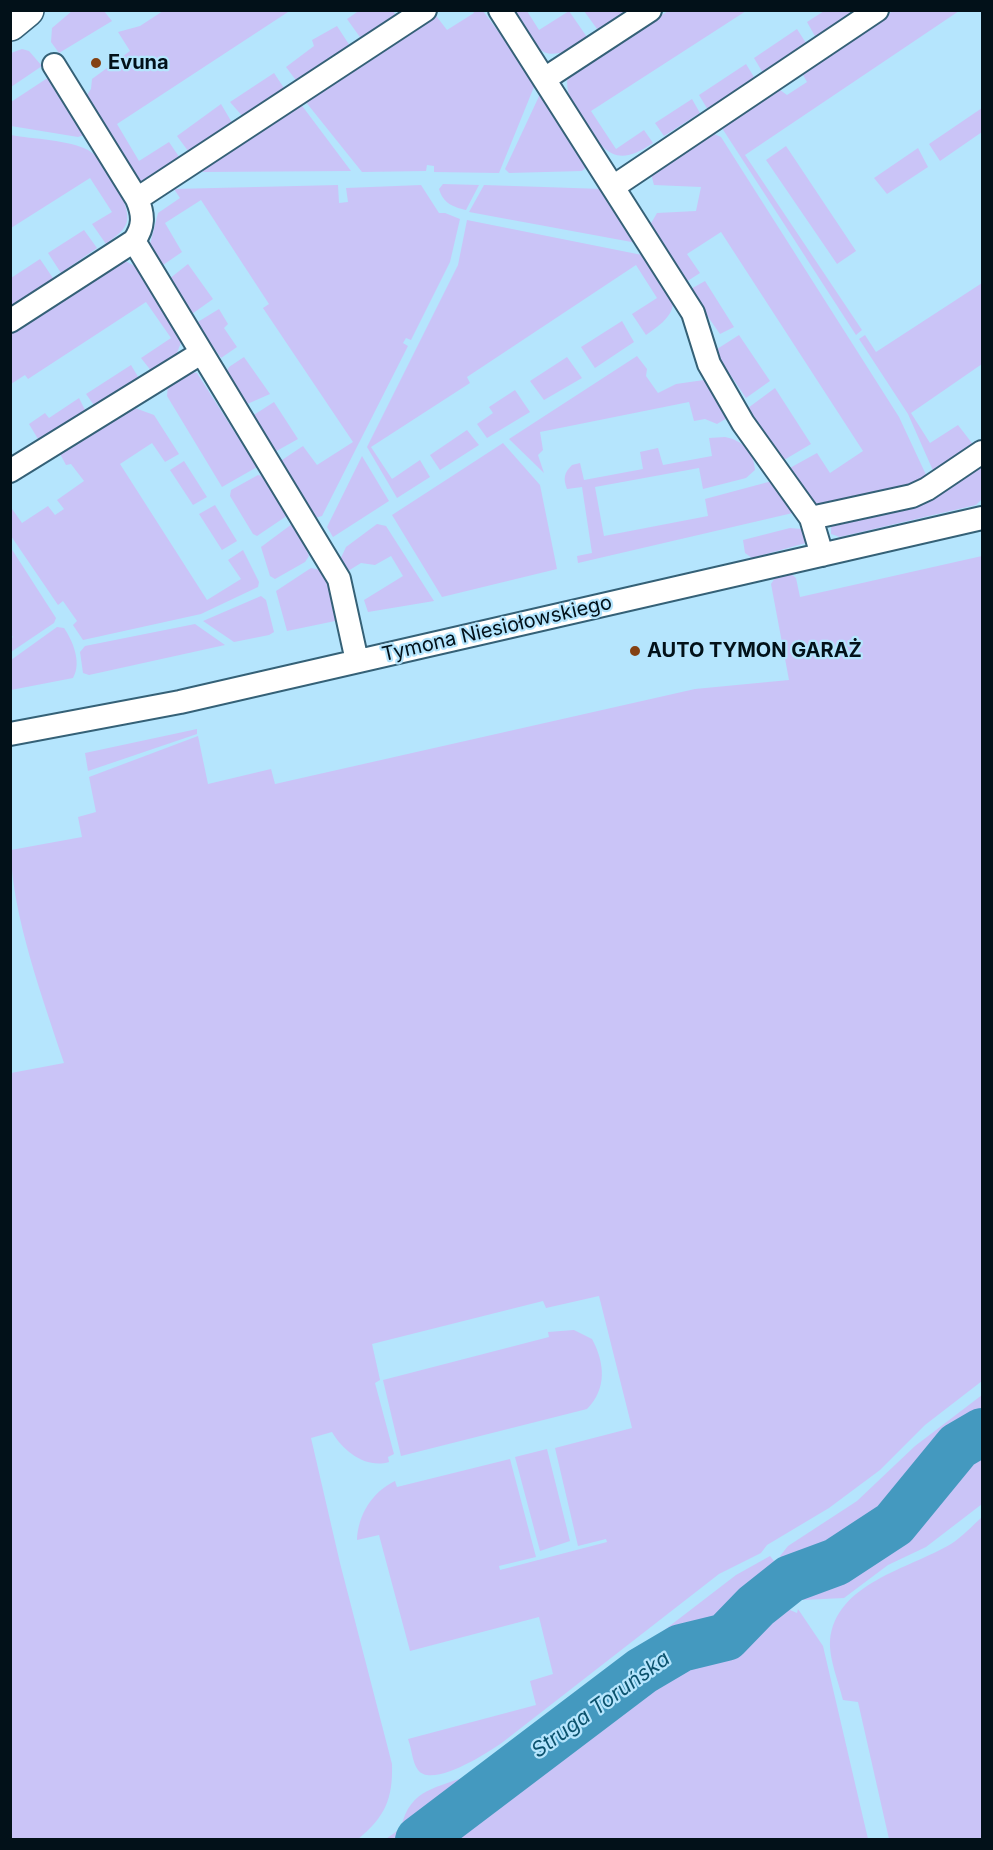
<!DOCTYPE html>
<meta charset="utf-8">
<style>
body{margin:0}
#map{position:relative;width:993px;height:1850px;overflow:hidden;background:#b5e5fd;font-family:Inter,sans-serif}
canvas{display:block}
.frame{position:absolute;inset:0;border:12px solid #021119;pointer-events:none}
</style>
<div id="map">
<canvas width="993" height="1850"></canvas>
<div class="frame"></div>
</div>
<script>
const c = document.querySelector('canvas').getContext('2d');
c.lineJoin = 'round';
function fill(path, color) { c.fillStyle = color; c.fill(path, 'evenodd'); }
function trace(path, color, width, dash) { c.strokeStyle = color; c.lineWidth = width; c.lineCap = dash ? 'butt' : 'round'; c.setLineDash(dash || []); c.stroke(path); }
function drawText(font, color, halo, rows, align = 'center') {
  c.font = font + ' Inter,sans-serif'; c.lineWidth = 4.5; c.setLineDash([]); c.textBaseline = 'middle'; c.strokeStyle = halo; c.fillStyle = color; for (const [text, x, y, turn = 0] of rows) {
    c.save(); c.translate(x, y); c.rotate((+turn || 0) * Math.PI / 180); c.textAlign = isNaN(turn) ? turn : align; if (halo) c.strokeText(text, 0, 0); c.fillText(text, 0, 0); c.restore();
  }
}
const green = new Path2D(`
 M360,10L393,11L397,17L362,40L347,19Z
 M72,11H104L112,21L59,53L51,42L52,28Z
 M163,11L288,12L117,124L139,161L169,142L182,161L142,182L137,181L85,98L91,89L92,79L130,51L118,32L140,26Z
 M473,11H483L536,82L499,173L434,172V166L427,165L426,171L362,172L305,101L434,13L447,30L474,13Z
 M512,11H527L539,30L569,11L589,40C539,68 540,51 512,11Z
 M584,11H634L600,33Z
 M668,11H746L591,111L616,149L644,130L653,143C618,167 606,155 585,124C575,109 567,98 567,81L574,71Z
 M824,11H851L845,19L816,38L807,22Z
 M893,11H959L745,155L862,330L856,335L720,125L776,87L787,95L807,82L803,75L806,67Z
 M337,26L350,46L298,83L286,67L314,46L312,40Z
 M797,29L806,43L763,73L754,58Z
 M22,49L29,51L42,66L11,87V53Z
 M746,64L754,77L708,110L699,95Z
 M274,73L286,91L244,118L230,102Z
 M49,77L84,135L78,137L11,126V102Z
 M541,92L588,165L582,171L509,173L505,169Z
 M692,99L700,113L664,136L655,123Z
 M300,103L351,171L203,172L202,169Z
 M221,104L234,126L191,155L177,136Z
 M982,108V132L940,161L929,144Z
 M712,133L721,137L899,417L928,479L917,486L815,509L788,469L817,453L830,473L863,451L721,232L687,254L700,273L686,282L650,225L657,213L696,211L701,187L654,185L650,170Z
 M11,135C32,139 70,140 88,150C103,158 131,203 127,221C126,230 113,238 106,244L92,224L112,212L90,178L11,228Z
 M786,146L856,251L837,264L766,160Z
 M918,148L928,167L887,194L874,178Z
 M443,184L479,185L466,210C453,207 443,203 439,189Z
 M338,185L339,203L348,202L346,188L421,185L439,213H445L460,219L450,262L411,340L406,338L403,343L408,346L322,516L315,518L279,462L303,446L317,465L353,442L263,308L269,304L201,200L165,223L182,252L160,267L149,248L158,213L180,198L174,189Z
 M484,185L603,189L637,243L469,212Z
 M467,220L647,256C670,294 692,305 646,335L632,314L657,298L636,265L467,377L470,383L371,447L392,479L420,460L430,477L397,498L367,447L458,265Z
 M84,230L97,248L61,273L48,253Z
 M40,259L55,281L11,311V278Z
 M123,260L139,268L182,340L175,358L152,372L141,358L171,338L146,302L28,379L25,375L11,384V330Z
 M188,264L213,299L192,314L169,279Z
 M705,281L734,327L720,334L689,290Z
 M982,283V364L911,413L930,443L958,425L975,447L935,475L908,414L859,339L865,335L876,352Z
 M219,309L228,324L224,328L237,347L221,358L196,323Z
 M622,321L634,342L595,368L581,347Z
 M739,335L770,381L746,398L714,351Z
 M637,356L647,369L646,376L658,393L676,384L704,380L726,410L727,418L717,424L705,419L694,421L689,402L540,432L543,450L538,455L544,473L509,439Z
 M244,357L270,394L245,405L226,373L229,367Z
 M567,357L582,378L544,400L530,381Z
 M131,365L140,380L96,408L86,394Z
 M191,372L197,373L257,467L222,487L167,396L168,385Z
 M775,388L811,444L784,460L748,408Z
 M515,390L530,412L487,438L477,424L493,413L489,407Z
 M79,398L87,414L57,432L38,439L29,424L45,413L49,418Z
 M274,402L298,439L273,453L249,418Z
 M135,408L154,415L179,454L165,462L152,443L120,464L207,600L241,579L228,560L243,550L259,582L258,587L201,614L83,640L73,625L77,621L63,601L58,605L11,536L10,506L22,523L48,506L55,515L64,509L57,500L84,481L71,464L66,465L59,452Z
 M467,430L479,445L440,470L430,455Z
 M725,437C742,440 754,452 755,470L746,478L703,489L699,468L595,487L604,536L708,516L705,499L772,481L797,512L578,563L577,556L592,553L582,487L567,489C563,478 564,473 572,465L580,463L584,480L643,469L640,452L658,448L663,465L712,456L709,438Z
 M503,443L540,485L557,569L442,597L392,515Z
 M362,456L389,501L333,537L327,527Z
 M184,461L207,497L193,505L170,470Z
 M982,461V499L976,505L840,537L831,534V525Z
 M258,475L265,477L288,515L257,536L253,534L230,496L231,490Z
 M215,505L237,541L222,550L199,514Z
 M292,524L296,525L309,556L305,562L275,579L270,576L261,547Z
 M377,524L386,526L434,601L368,612L364,600L403,576L391,556L375,565L361,563L348,571L344,570L340,560L346,547Z
 M790,528L802,529L806,543L752,558L745,553L743,540Z
 M11,548L56,618L54,623L11,652V639L13,637L10,633Z
 M982,556V1381L925,1425L880,1470L829,1508L767,1545L761,1553L719,1574L503,1742C489,1752 432,1789 418,1770C412,1762 412,1749 408,1739L536,1705L530,1681L553,1674L539,1617L410,1651L379,1535L357,1540C358,1515 372,1492 395,1481L397,1487L510,1459L536,1557L499,1566L500,1570L607,1542L606,1539L578,1546L555,1448L632,1428L599,1296L546,1308L543,1301L372,1344L380,1380L375,1383L394,1454L388,1457L389,1462C366,1469 343,1451 332,1432L311,1438L340,1563L392,1764C393,1799 385,1817 358,1839H11V1073L64,1063C44,1002 11,913 11,850L82,837L78,817L96,812L89,777L198,736L208,784L271,769L275,784L695,689L789,680L771,584L775,578L790,573L796,578L800,597Z
 M311,568L321,570L332,588L340,620L287,631L276,591Z
 M261,596L266,600L274,632L269,635L234,642L203,621Z
 M195,624L225,645L89,675L83,673L80,652L85,646Z
 M57,627L64,628C73,641 82,663 73,678L11,690V660Z
 M197,729V734L88,771L85,753Z
 M574,1330L592,1339C605,1363 607,1389 587,1409L401,1456L383,1380L549,1337L548,1332Z
 M982,1395V1425L958,1436L895,1513L880,1527L840,1553L790,1574L780,1556L788,1546L857,1501L915,1446Z
 M982,1440V1504L926,1547L888,1565L844,1598L803,1600L798,1589C827,1575 886,1545 908,1522C934,1495 951,1460 982,1440Z
 M547,1449L570,1541L540,1551L515,1457Z
 M982,1517V1839H889L858,1702L843,1700C839,1683 829,1659 830,1641C835,1583 909,1569 951,1544C962,1537 972,1526 982,1517Z
 M770,1556L774,1561L780,1578L749,1607L723,1620L691,1627L653,1649L602,1706L572,1731L520,1757L426,1839H386L401,1828C410,1787 438,1789 471,1774C482,1769 493,1761 503,1754L736,1575Z
 M785,1585L795,1603L790,1606V1610L797,1613L798,1609L823,1646L868,1839H440L521,1771L560,1751L595,1727L609,1715L667,1649L680,1640L732,1628L751,1616Z`);
const river = new Path2D(`
 M419,1840L642,1671L681,1648L726,1637L756,1606L790,1579L836,1562L894,1524L958,1446L982,1432`);
const street = new Path2D(`
 M500,10L693,313L709,364L743,423L811,518L822,555
 M54,65L137,199
 M546,78L650,10
 M613,187L877,10
 M10,321L134,241
 M10,471L201,353
 M811,518L912,496L927,489L982,452
 M357,661L339,579L134,241C144,227 144,215 137,199L425,10
 M10,734L180,702L982,518`);
const secondary = new Path2D(`
 M10,24L27,10`);
const markers = [
 [96,63,6,"#844113"],
 [635,651,6,"#844113"]
];
const poiNames = [
 ["Evuna",108,63],
 ["AUTO TYMON GARAŻ",647,651]
];
const streetNames = [
 ["Tymona Niesiołowskiego",497,629,-13]
];
const waterNames = [
 ["Struga Toruńska",601,1705,-36]
];
fill(green, '#cac4f7');
trace(river, '#4499bf', 48);
trace(street, '#356177', 26);
trace(secondary, '#356177', 36);
trace(street, '#fff', 22);
trace(secondary, '#fff', 33);
for (const [x, y, r, color] of markers) { const dot = new Path2D(); dot.arc(x, y, r, 0, 2 * Math.PI); c.fillStyle = color; c.fill(dot); trace(dot, '#b5e5fd', 2); }
drawText('bold 20px', '#021119', '#b5e5fd', poiNames, 'left');
drawText('20px', '#021119', '#b5e5fd', streetNames);
drawText('italic 21px', '#0b526d', '#b5e5fd', waterNames);
</script>
